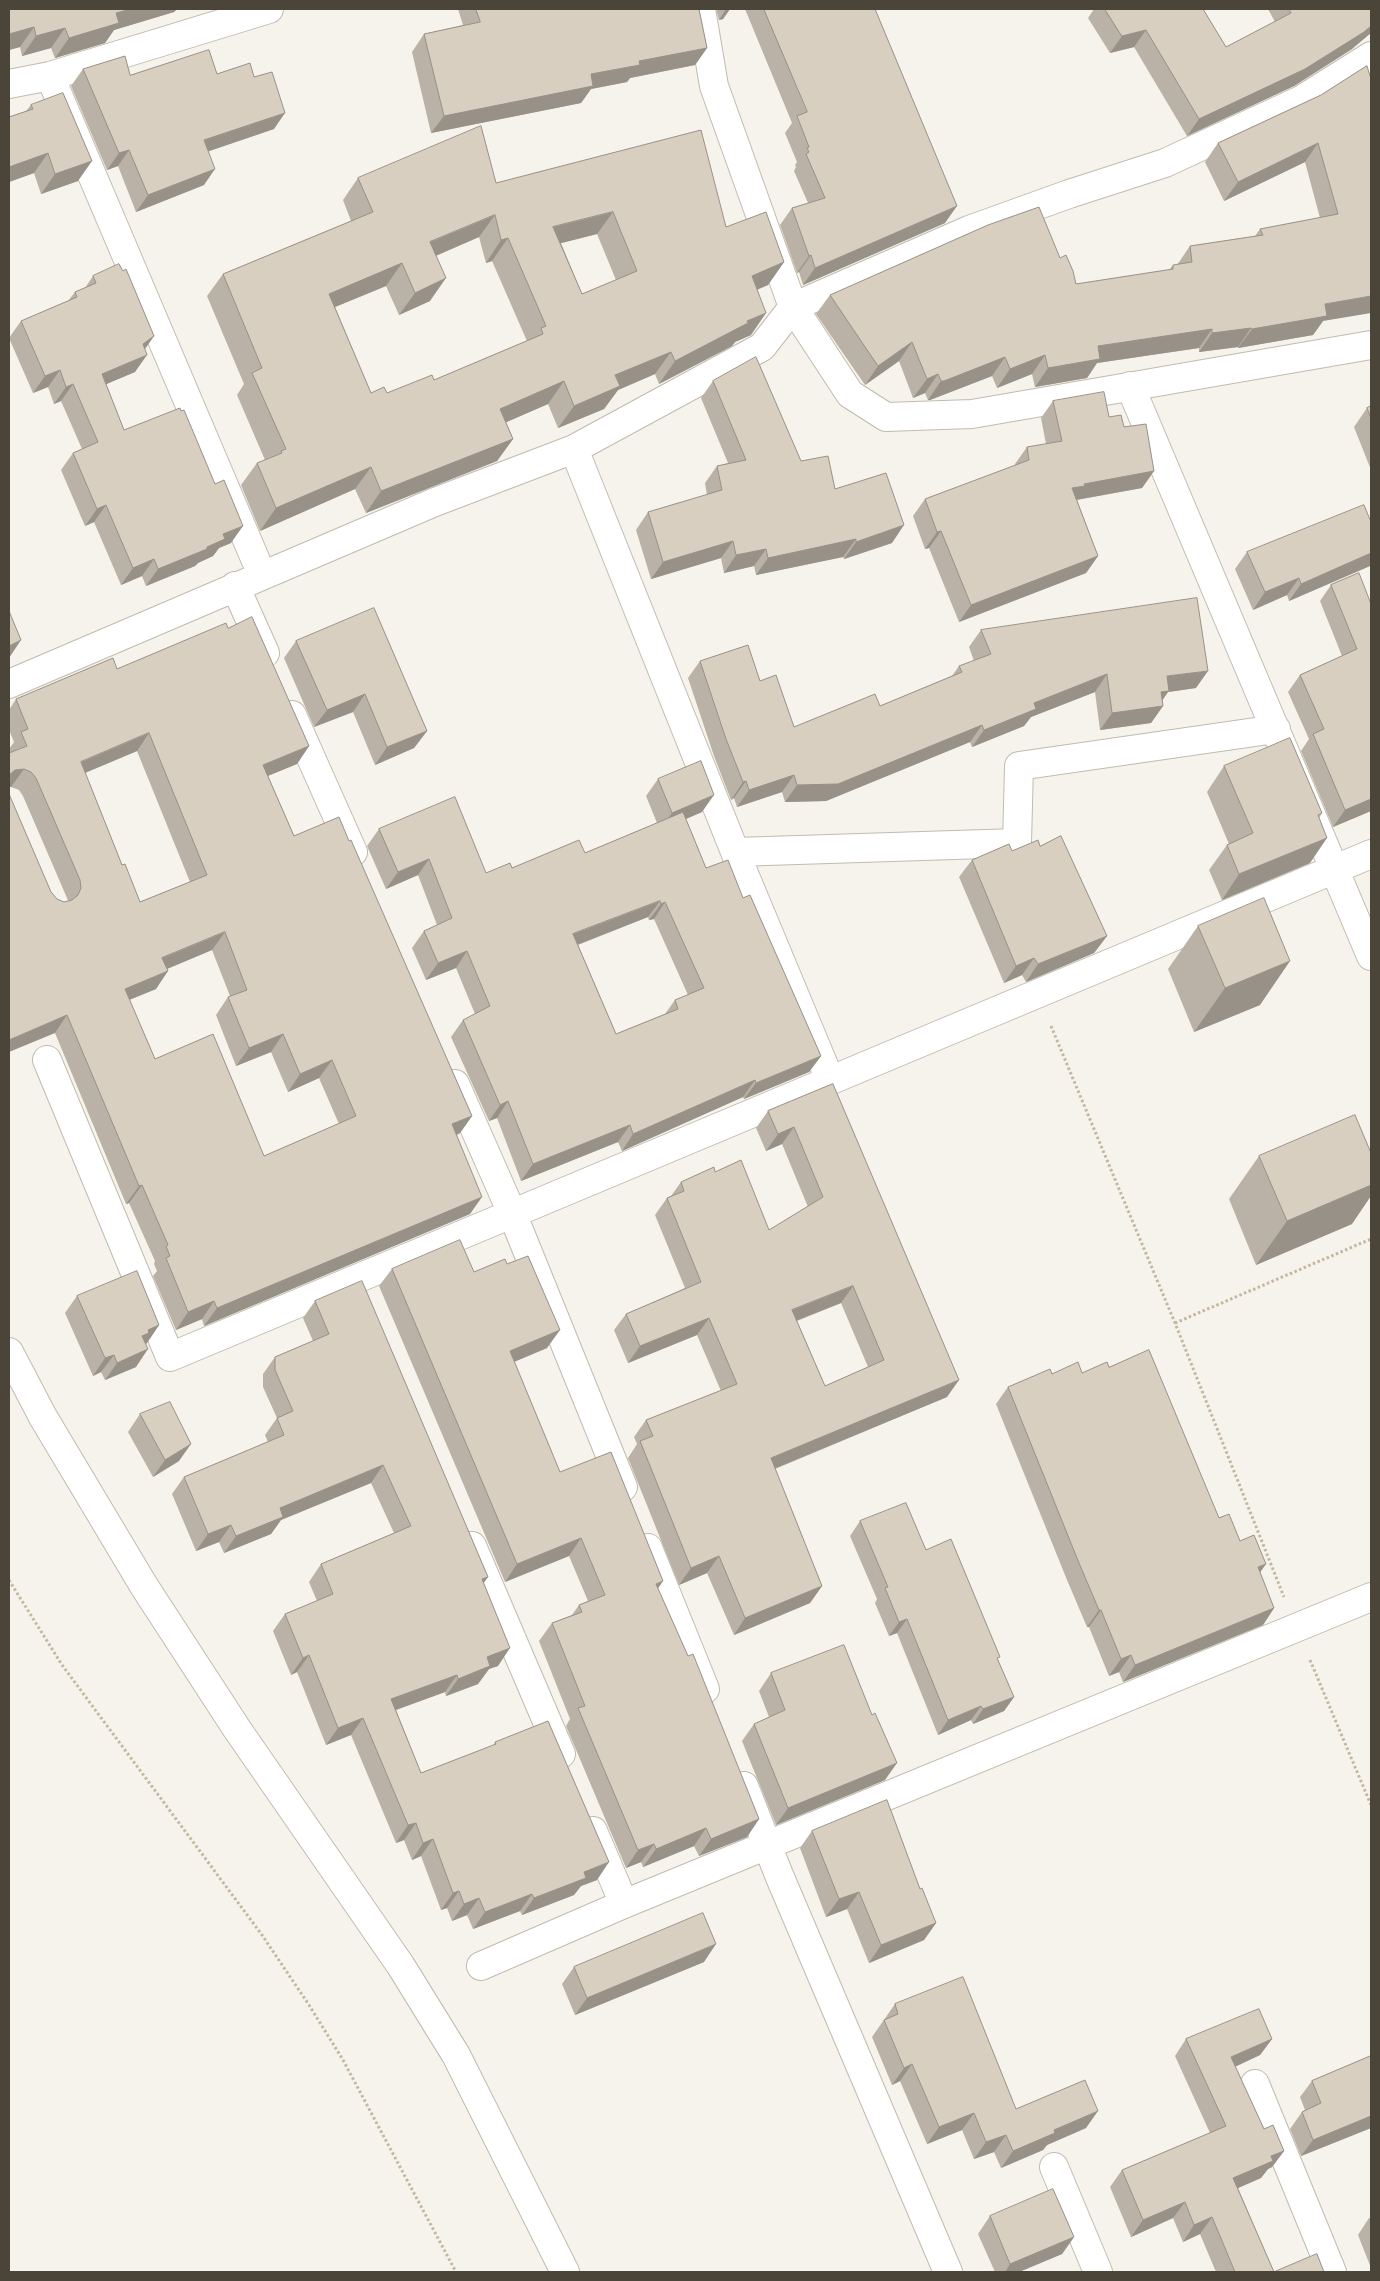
<!DOCTYPE html>
<style>
body{margin:0}
#map{position:relative;width:1380px;height:2281px;overflow:hidden;background:#f6f3ec;font-family:Mulish,sans-serif}
canvas{display:block}
.frame{position:absolute;inset:0;border:10px solid #4b4439;pointer-events:none}
</style>
<div id="map">
<canvas width="1380" height="2281"></canvas>
<div class="frame"></div>
</div>
<script>
const c = document.querySelector('canvas').getContext('2d');
c.lineJoin = 'round';
function trace(path, color, width, dash) { c.strokeStyle = color; c.lineWidth = width; c.lineCap = dash ? 'butt' : 'round'; c.setLineDash(dash || []); c.stroke(path); }
function fill(path, color) { c.fillStyle = color; c.fill(path, 'evenodd'); }
const path = new Path2D(`
 M1051,1026L1175,1323L1284,1597
 M1175,1323L1371,1239
 M9,1580L62,1665L262,1935L309,2005L343,2060L456,2272
 M1310,1660L1371,1805`);
const minor = new Path2D(`
 M701,9L714,86L793,307L850,394L886,417L972,414L1371,345
 M50,76L262,575
 M9,84L50,76L269,9
 M1130,386L1371,956
 M574,449L735,852L830,1080
 M235,586L265,653
 M9,684L435,502L574,449L762,347L793,307L969,230L1069,194L1165,163L1301,100L1371,56
 M292,715L353,852
 M735,852L1017,843L1019,766L1276,729
 M47,1060L170,1357L1371,854
 M455,1084L512,1213L623,1487
 M9,1352L43,1417L144,1586L237,1729L401,1966L456,2055L565,2272
 M472,1546L561,1754
 M648,1548L705,1689
 M744,1786L779,1875L948,2272
 M593,1831L624,1904
 M481,1966L624,1904L1371,1597
 M1255,2084L1332,2272
 M1054,2167L1098,2272`);
const wall = new Path2D(`
 M9,9H177L174,12L114,30L105,43L55,58L51,48L22,56L20,47L9,50Z
 M458,9H699L707,48L695,65L630,78L627,82L591,89L581,103L431,133L412,52L424,34L463,25Z
 M716,9H730L723,19L719,20Z
 M745,9H875L945,223L803,285L799,272L797,273L780,225L792,208L808,203L794,171L796,167L795,165L797,162L785,133L792,123Z
 M1094,9H1203L1226,47L1275,22L1268,9H1371L1352,49L1294,86L1187,136L1134,47L1110,53L1088,18Z
 M1367,66L1323,321L1313,335L1238,348V347L1199,352V348L1097,363L1087,378L1035,387L1032,374L997,388L992,376L930,400H928L925,393L913,398L899,361L865,385L816,314L830,295L1060,258L1076,284L1169,270L1173,265H1177L1190,246L1255,236L1260,229L1320,218L1305,162L1224,201L1205,162L1218,143L1321,95Z
 M83,69L130,75L254,77L274,129L208,151L204,185L136,212L118,166L107,170L71,86Z
 M31,105L78,181L41,194L34,173L9,182V117L26,111Z
 M358,178L496,183L726,227L784,262L768,285L757,290L751,335L735,342L732,346L659,384L655,374L618,390L604,409L558,428L548,404L506,422L513,439L497,461L366,513L355,489L260,531L241,485L257,463L265,460L237,395L244,384L207,296L223,274L351,221L343,200ZM597,234L616,280L582,294L561,243ZM479,237L486,263L492,261L527,341L434,380L387,393H371L335,307L386,286L399,315L430,301L436,256Z
 M93,276L154,336L145,349L135,372L106,384L124,430L231,543L219,548L213,556L198,563L195,566L146,586L142,576L121,585L94,522L85,526L61,470L73,453L82,449L61,401L54,404L48,387L33,393L9,338L21,321L68,301L75,292L85,288Z
 M713,381L801,461L835,489L892,543L844,559L843,557L756,575L754,566L724,573L721,558L651,579L636,530L648,512L707,495L705,483L717,466L728,463L701,398Z
 M1053,401L1109,417L1124,427L1154,471L1142,488L1077,500L1098,556L1086,573L959,622L929,548L925,549L913,516L925,499L1015,466V464L1027,447L1046,444L1041,418Z
 M1371,406V470L1354,427L1367,408Z
 M1247,552L1370,566L1289,601L1287,595L1253,610L1235,569Z
 M1359,573L1371,811L1333,827L1301,751L1309,739L1288,692L1300,675L1342,656L1320,601L1331,585Z
 M228,628L309,746L297,764L268,776L294,836L349,841L472,1116L460,1133L457,1135L470,1214L204,1326L202,1319L176,1330L153,1276L157,1271L154,1264L155,1261L129,1203L126,1204L55,1033L51,892L57,899L64,902L68,901L67,898L23,796L19,790L11,787L10,753L9,749L14,742L9,730V710L16,699L117,669ZM137,751L190,882L140,902L122,865L85,773ZM212,950L230,996L228,997L216,1015L236,1066L271,1052L288,1092L319,1078L339,1124L264,1156L155,1059L129,1000L156,989L167,969Z
 M981,630L1196,688L1168,692L1162,701L1163,706L1151,723L1100,730L1095,692L1031,717L1024,726L972,747L970,742L826,801L785,802L782,792L737,807L734,798L731,800L714,756L688,678L700,661L760,681L794,727L880,706L952,676L959,666L974,661L969,647Z
 M296,641L427,731L414,748L375,765L353,712L314,727L284,658Z
 M1224,766L1322,813L1319,818L1310,863L1222,900L1209,870L1227,845L1229,844L1207,792Z
 M658,779L702,812L686,819L706,868L743,898L821,1056L809,1072L744,1099L743,1097L622,1151L618,1142L521,1181L497,1118L489,1121L451,1037L463,1020L475,1014L456,968L426,980L412,948L424,931L437,925L418,875L386,889L367,846L379,829L486,873L585,853L657,823L646,796ZM648,917L649,920L654,919L688,995L675,1000L665,1014L616,1034L578,945Z
 M1040,846L1107,936L1094,953L1026,982L1022,975L1004,983L959,877L972,860Z
 M1198,926L1260,1005L1194,1032L1168,969Z
 M833,1084L947,1397L775,1469L822,1586L810,1603L734,1635L707,1573L679,1585L628,1458L637,1444L634,1437L646,1420L721,1391L697,1335L628,1363L614,1330L626,1314L685,1288L655,1215L667,1198L671,1196L681,1182L715,1172L769,1230L808,1207L782,1144L766,1151L756,1128L768,1111ZM841,1303L868,1367L825,1386L797,1321Z
 M1259,1156L1352,1224L1256,1265L1229,1199Z
 M507,1264L547,1348L514,1362L560,1472L658,1589L759,1819L747,1837L699,1856L694,1846L643,1867L641,1862L626,1868L566,1726L570,1719L539,1641L552,1623L572,1615L579,1605L588,1601L569,1556L505,1582L379,1286L392,1269L474,1272Z
 M77,1296L159,1325L147,1343L146,1344L136,1367L105,1380L101,1372L93,1376L65,1313Z
 M315,1301L488,1577L483,1583L498,1666L489,1669L478,1684L446,1696L445,1692L396,1710L421,1773L493,1746L495,1742L597,1880L581,1886L574,1895L522,1915L520,1911L473,1929L467,1915L452,1921L447,1908L441,1910L421,1856L412,1860L404,1840L396,1843L351,1735L326,1745L297,1672L291,1675L273,1631L285,1614L317,1601L309,1582L321,1564L394,1533L371,1483L281,1520L271,1534L224,1553L219,1542L196,1551L172,1494L184,1477L268,1442L265,1435L277,1418L263,1387V1374L275,1357L313,1341L303,1318Z
 M1109,1367L1219,1518L1240,1541L1260,1572L1274,1608L1263,1625L1123,1682L1119,1672L1109,1676L1089,1627H1087L1067,1580L996,1404L1008,1387L1052,1374L1082,1373Z
 M140,1414L179,1461L153,1477L128,1432Z
 M860,1521L926,1550L998,1660L1014,1697L1004,1711L973,1724L971,1720L938,1735L897,1633L889,1636L875,1603L877,1599L850,1536Z
 M771,1673L885,1780L776,1825L742,1741L754,1724L769,1717L759,1691Z
 M812,1831L920,1889L936,1923L924,1940L869,1963L847,1909L826,1917L800,1848Z
 M704,1962L575,2015L562,1984L574,1967Z
 M895,2004L1016,2109L1086,2128L1047,2145L1043,2150L1001,2168L994,2152L974,2159L962,2130L927,2144L900,2081L892,2085L872,2037Z
 M1186,2039H1272L1260,2055L1235,2067L1264,2129L1284,2151L1272,2167L1268,2169L1261,2178L1238,2188L1274,2272H1216L1200,2234L1183,2242L1173,2218L1131,2237L1110,2187L1122,2170L1210,2133L1175,2056Z
 M1371,2056V2128L1301,2156L1290,2129L1302,2112L1305,2110L1300,2097L1312,2081Z
 M990,2216L1074,2237L1062,2254L1019,2272H995L978,2234Z
 M1369,2218H1371V2268L1358,2235Z`);
const shadedWall = new Path2D(`
 M131,9H177L174,12L114,30L105,43L55,58L69,38L116,13Z
 M726,9H730L723,19L719,20Z
 M1371,26V33L1352,49L1294,86L1187,136L1199,119Z
 M34,27L20,47L9,50V34Z
 M65,28L51,48L22,56L36,36Z
 M1146,30L1134,47L1110,53L1122,36Z
 M707,48L695,65L630,78L627,82L591,89L581,103L431,133L444,116L639,61Z
 M285,113L274,129L192,157L204,140Z
 M1318,143L1305,162L1224,201L1238,182Z
 M129,150L118,166L107,170L119,153Z
 M48,153L34,173L9,182V167Z
 M92,161L78,181L41,194L55,174Z
 M215,169L204,185L136,212L148,195Z
 M957,206L945,223L803,285L815,268Z
 M613,212L597,234L538,249L553,227Z
 M495,215L479,237L414,265L430,242Z
 M508,238L492,261L486,263L501,240Z
 M811,255L799,272L797,273L809,256Z
 M784,262L768,285L736,298L752,276Z
 M402,263L386,286L313,316L329,294Z
 M446,278L430,301L399,315L415,293Z
 M1371,296V313L1323,321L1313,335L1238,348L1252,329L1325,304Z
 M766,313L751,335L735,342L732,346L659,384L675,361L747,321Z
 M1251,328L1238,347L1199,352L1212,333Z
 M1212,329L1199,348L1097,363L1087,378L1035,387L1048,368L1098,346Z
 M154,336L142,353L143,344Z
 M912,342L899,361L865,385L878,366Z
 M671,352L655,374L618,390L604,409L558,428L574,406L615,375Z
 M147,355L135,372L90,391L102,374Z
 M1045,355L1032,374L997,388L1010,369Z
 M1005,357L992,376L930,400H928L941,381Z
 M60,370L48,387L33,393L45,376Z
 M938,374L925,393L913,398L927,379Z
 M564,381L548,404L484,432L500,409Z
 M73,384L61,401L54,404L66,387Z
 M513,439L497,461L366,513L381,491Z
 M371,467L355,489L260,531L276,508Z
 M1154,471L1142,488L1075,500L1072,488L1084,484Z
 M106,505L94,522L85,526L97,509Z
 M904,525L892,543L844,559L856,542Z
 M243,526L231,543L219,548L213,556L198,563L195,566L146,586L158,569L207,547L223,534Z
 M941,531L929,548L925,549L937,532Z
 M856,539L843,557L756,575L768,558Z
 M733,541L721,558L651,579L663,562Z
 M766,549L754,566L724,573L736,555Z
 M1371,553V565L1370,566L1289,601L1301,584Z
 M1098,556L1086,573L959,622L971,605Z
 M154,559L142,576L121,585L133,568Z
 M1299,578L1287,595L1253,610L1265,592Z
 M21,640L9,658V646Z
 M1208,671L1196,688L1168,692L1158,706H1163L1151,723L1100,730L1112,713L1167,676Z
 M1107,674L1095,692L1031,717L1024,726L972,747L984,730L1034,703Z
 M365,694L353,712L314,727L327,710Z
 M982,725L970,742L826,801L785,802L797,785Z
 M427,731L414,748L375,765L387,747Z
 M149,733L137,751L68,780L81,762Z
 M309,746L297,764L250,783L263,765Z
 M24,769L11,787H9V775L15,770Z
 M794,775L782,792L737,807L749,790Z
 M746,781L734,798L731,800L743,782Z
 M714,795L702,812L660,830L672,813Z
 M1371,799V811L1333,827L1345,810Z
 M1327,838L1310,863L1222,900L1239,874Z
 M429,859L418,875L386,889L398,872Z
 M660,901L648,917L561,951L573,934Z
 M665,902L654,919L649,920L661,904Z
 M225,932L212,950L150,976L162,958Z
 M1107,936L1094,953L1026,982L1038,964Z
 M467,951L456,968L426,980L438,963Z
 M1034,958L1022,975L1004,983L1016,966Z
 M1290,961L1260,1005L1194,1032L1225,988Z
 M168,971L156,989L112,1007L125,989Z
 M67,1015L55,1033L9,1052V1040Z
 M283,1034L271,1052L236,1066L249,1048Z
 M821,1056L809,1072L744,1099L756,1083Z
 M332,1060L319,1078L288,1092L300,1074Z
 M755,1080L743,1097L622,1151L633,1134Z
 M508,1101L497,1118L489,1121L500,1105Z
 M472,1116L460,1133L439,1142L452,1124Z
 M630,1125L618,1142L521,1181L533,1164Z
 M794,1127L782,1144L766,1151L778,1134Z
 M142,1185L129,1203L126,1204L139,1186Z
 M1371,1185V1196L1352,1224L1256,1265L1287,1221Z
 M482,1197L470,1214L204,1326L217,1308Z
 M853,1286L841,1303L780,1327L792,1310Z
 M214,1301L202,1319L176,1330L188,1312Z
 M709,1318L697,1335L628,1363L640,1346Z
 M159,1325L147,1343L141,1346L142,1336L148,1330Z
 M560,1330L547,1348L497,1369L510,1351Z
 M148,1349L136,1367L105,1380L117,1363Z
 M114,1355L101,1372L93,1376L105,1358Z
 M959,1380L947,1397L759,1475L771,1458Z
 M191,1444L179,1461L153,1477L165,1460Z
 M383,1465L371,1483L281,1520L271,1534L224,1553L236,1536L280,1508Z
 M231,1525L219,1542L196,1551L208,1534Z
 M581,1538L569,1556L505,1582L517,1564Z
 M719,1556L707,1573L679,1585L691,1568Z
 M1266,1564L1254,1581L1258,1567Z
 M488,1577L476,1594L482,1579Z
 M663,1581L651,1599L656,1584Z
 M822,1586L810,1603L734,1635L745,1618Z
 M1274,1608L1263,1625L1123,1682L1135,1665Z
 M1099,1610H1101L1089,1627H1087Z
 M907,1619L897,1633L889,1636L899,1622Z
 M510,1648L498,1666L489,1669L478,1684L446,1696L458,1679L487,1657Z
 M309,1655L297,1672L291,1675L303,1658Z
 M1131,1655L1119,1672L1109,1676L1121,1659Z
 M457,1675L445,1692L379,1716L391,1699Z
 M1014,1697L1004,1711L973,1724L983,1709Z
 M981,1706L971,1720L938,1735L948,1720Z
 M363,1718L351,1735L326,1745L338,1728Z
 M897,1763L885,1780L776,1825L788,1808Z
 M759,1819L747,1837L699,1856L711,1839Z
 M416,1823L404,1840L396,1843L408,1825Z
 M706,1828L694,1846L643,1867L656,1849Z
 M433,1839L421,1856L412,1860L423,1843Z
 M654,1844L641,1862L626,1868L638,1850Z
 M609,1862L597,1880L581,1886L574,1895L522,1915L534,1898L584,1872Z
 M459,1891L447,1908L441,1910L453,1893Z
 M859,1892L847,1909L826,1917L839,1899Z
 M532,1894L520,1911L473,1929L485,1912Z
 M479,1898L467,1915L452,1921L464,1904Z
 M936,1923L924,1940L869,1963L881,1945Z
 M716,1944L704,1962L575,2015L587,1998Z
 M1272,2039L1260,2055L1219,2074L1231,2057Z
 M912,2064L900,2081L892,2085L904,2068Z
 M1098,2111L1086,2128L1047,2145L1043,2150L1001,2168L1013,2151L1054,2130Z
 M974,2113L962,2130L927,2144L939,2127Z
 M1371,2116V2128L1301,2156L1313,2140Z
 M1006,2135L994,2152L974,2159L986,2142Z
 M1284,2151L1272,2167L1268,2169L1261,2178L1222,2195L1233,2178L1271,2156Z
 M1185,2202L1173,2218L1131,2237L1143,2220Z
 M1212,2217L1200,2234L1183,2242L1194,2225Z
 M1074,2237L1062,2254L1019,2272H1005L1010,2264Z`);
const building = new Path2D(`
 M9,9H131L116,13L119,23L69,38L65,28L36,36L34,27L9,34Z
 M476,9H699L707,48L639,61L640,65L591,74L593,86L444,116L424,34L480,22Z
 M764,9H875L957,206L815,268L811,255L809,256L792,208L825,198L806,154L809,152L807,148L809,147L797,116L807,112Z
 M1105,9H1203L1226,47L1291,13L1289,9H1371V26L1364,32L1305,69L1199,119L1146,30L1122,36Z
 M209,50L217,74L250,63L254,77L272,72L285,113L204,140L215,169L148,195L129,150L119,153L83,69L125,56L130,75Z
 M1367,66L1371,79V296L1325,304L1327,316L1252,329L1251,328L1212,333V329L1098,346L1100,359L1048,368L1045,355L1010,369L1005,357L944,381H941L938,374L927,379L912,342L878,366L830,295L988,225L1039,207L1060,258L1066,255L1073,271L1076,284L1173,269V265L1192,262L1190,246L1263,235L1260,229L1338,214L1318,143L1238,182L1218,143L1321,95Z
 M63,93L92,161L55,174L48,153L9,167V117L33,109L31,105Z
 M481,126L496,183L701,130L726,227L766,212L784,262L752,276L766,313L747,321L748,323L675,361L671,352L615,375L620,386L574,406L564,381L500,409L513,439L381,491L371,467L276,508L257,463L282,453L281,451L286,449L252,373L262,368L223,274L373,212L358,178ZM613,212L637,271L582,294L553,227ZM495,215L501,240L508,238L546,326L541,328L543,334L434,380L432,375L387,393L384,387L371,393L329,294L402,263L415,293L446,278L430,242Z
 M119,264L123,271L126,269L154,336L143,344L147,355L102,374L124,430L180,408L181,411L184,410L215,484L224,480L243,526L223,534L225,539L207,547V549L158,569L154,559L133,568L106,505L97,509L73,453L98,442L73,384L66,387L60,370L45,376L21,321L77,297L75,292L96,283L93,276Z
 M756,357L801,461L828,456L835,489L886,473L904,525L856,542V539L768,558L766,549L736,555L733,541L663,562L648,512L722,490L717,466L746,460L713,381Z
 M1104,392L1109,417L1121,415L1124,427L1146,424L1154,471L1084,484L1085,486L1072,488L1098,556L971,605L941,531L937,532L925,499L1029,460L1027,447L1062,441L1053,401Z
 M1371,406V418L1367,408Z
 M1364,505L1371,522V553L1301,584L1299,578L1265,592L1247,552Z
 M1359,573L1371,604V799L1345,810L1313,734L1324,729L1300,675L1357,649L1331,585Z
 M1197,598L1208,671L1167,676L1169,691L1161,692L1163,706L1112,713L1107,674L1034,703L1036,709L984,730L982,725L838,784L797,785L794,775L749,790L746,781L743,782L726,739L700,661L748,645L760,681L776,675L794,727L875,694L880,706L962,672L959,666L991,654L981,630Z
 M374,608L427,731L387,747L365,694L327,710L296,641Z
 M9,611L21,640L9,646Z
 M252,617L309,746L263,765L294,836L339,817L349,841L351,840L472,1116L452,1124L482,1197L217,1308L214,1301L188,1312L166,1258L170,1256L166,1246L168,1245L142,1185L139,1186L67,1015L9,1040V794L51,892L57,899L64,902L72,900L78,895L81,888L80,880L36,778L31,772L24,769L15,770L9,775V753L27,746L21,732L28,729L16,699L113,658L117,669L226,623L228,628ZM149,733L207,875L140,902L125,864L122,865L81,762ZM225,932L247,990L228,997L249,1048L283,1034L300,1074L332,1060L356,1116L264,1156L213,1034L155,1059L125,989L168,971L162,958Z
 M1290,738L1322,813L1318,815L1327,838L1239,874L1227,845L1253,833L1224,766Z
 M701,761L714,795L672,813L658,779Z
 M455,797L486,873L510,863L512,868L579,840L585,853L683,812L706,868L728,860L743,898L750,895L821,1056L756,1083L755,1080L633,1134L630,1125L533,1164L508,1101L500,1105L463,1020L490,1006L467,951L438,963L424,931L452,918L429,859L398,872L379,829ZM660,901L661,904L665,902L704,988L675,1000L678,1009L616,1034L573,934Z
 M1061,836L1107,936L1038,964L1034,958L1016,966L972,860L1009,844L1012,851L1038,840L1040,846Z
 M1264,898L1290,961L1225,988L1198,926Z
 M833,1084L959,1380L771,1458L822,1586L745,1618L719,1556L691,1568L640,1441L653,1436L646,1420L737,1384L709,1318L640,1346L626,1314L701,1282L667,1198L684,1191L681,1182L714,1167L715,1172L741,1160L769,1230L823,1197L794,1127L778,1134L768,1111ZM853,1286L884,1360L825,1386L792,1310Z
 M1355,1115L1371,1153V1185L1287,1221L1259,1156Z
 M460,1240L474,1272L505,1259L507,1264L528,1256L560,1330L510,1351L524,1385L560,1472L611,1452L663,1581L656,1584L688,1656L693,1654L759,1819L711,1839L706,1828L656,1849L654,1844L638,1850L578,1708L585,1706L552,1623L582,1612L579,1605L605,1595L581,1538L517,1564L392,1269Z
 M137,1271L159,1325L148,1330L149,1333L142,1336L148,1349L117,1363L114,1355L105,1358L77,1296Z
 M362,1281L488,1577L482,1579L510,1648L487,1657L490,1666L458,1679L457,1675L391,1699L421,1773L496,1744L495,1742L548,1721L609,1862L584,1872L586,1878L534,1898L532,1894L485,1912L479,1898L464,1904L459,1891L453,1893L433,1839L423,1843L416,1823L408,1825L363,1718L338,1728L309,1655L303,1658L285,1614L333,1594L321,1564L411,1526L383,1465L280,1508L283,1517L236,1536L231,1525L208,1534L184,1477L284,1435L277,1418L293,1411L275,1370V1357L329,1334L315,1301Z
 M1149,1350L1219,1518L1229,1514L1240,1541L1254,1535L1266,1564L1258,1567L1274,1608L1135,1665L1131,1655L1121,1659L1101,1610H1099L1079,1563L1008,1387L1050,1369L1052,1374L1078,1362L1082,1373L1107,1362L1109,1367Z
 M170,1402L191,1444L165,1460L140,1414Z
 M906,1503L926,1550L951,1539L1000,1657L997,1658L1014,1697L983,1709L981,1706L948,1720L907,1619L899,1622L885,1588L888,1587L860,1521Z
 M844,1645L872,1715L875,1713L897,1763L788,1808L754,1724L785,1710L771,1673Z
 M887,1800L920,1889L922,1888L936,1923L881,1945L859,1892L839,1899L812,1831Z
 M703,1913L716,1944L587,1998L574,1967Z
 M963,1977L1016,2109L1085,2080L1098,2111L1054,2130L1055,2133L1013,2151L1006,2135L986,2142L974,2113L939,2127L912,2064L904,2068L884,2020L898,2014L895,2004Z
 M1259,2009L1272,2039L1231,2057L1264,2129L1273,2125L1284,2151L1271,2156L1273,2161L1233,2178L1274,2272H1235L1212,2217L1194,2225L1185,2202L1143,2220L1122,2170L1226,2126L1186,2039Z
 M1371,2056V2116L1313,2140L1302,2112L1321,2103L1312,2081Z
 M1053,2189L1074,2237L1010,2264L990,2216Z
 M1317,2254L1324,2272H1274Z`);
trace(minor, '#c2bbae', 30);
trace(path, '#c4b79f', 3, [2.5, 2.5]);
trace(minor, '#fff', 28);
fill(wall, '#bab2a6');
fill(shadedWall, '#979187');
fill(building, '#d8cfc1');
trace(building, '#979187', 1);
</script>
